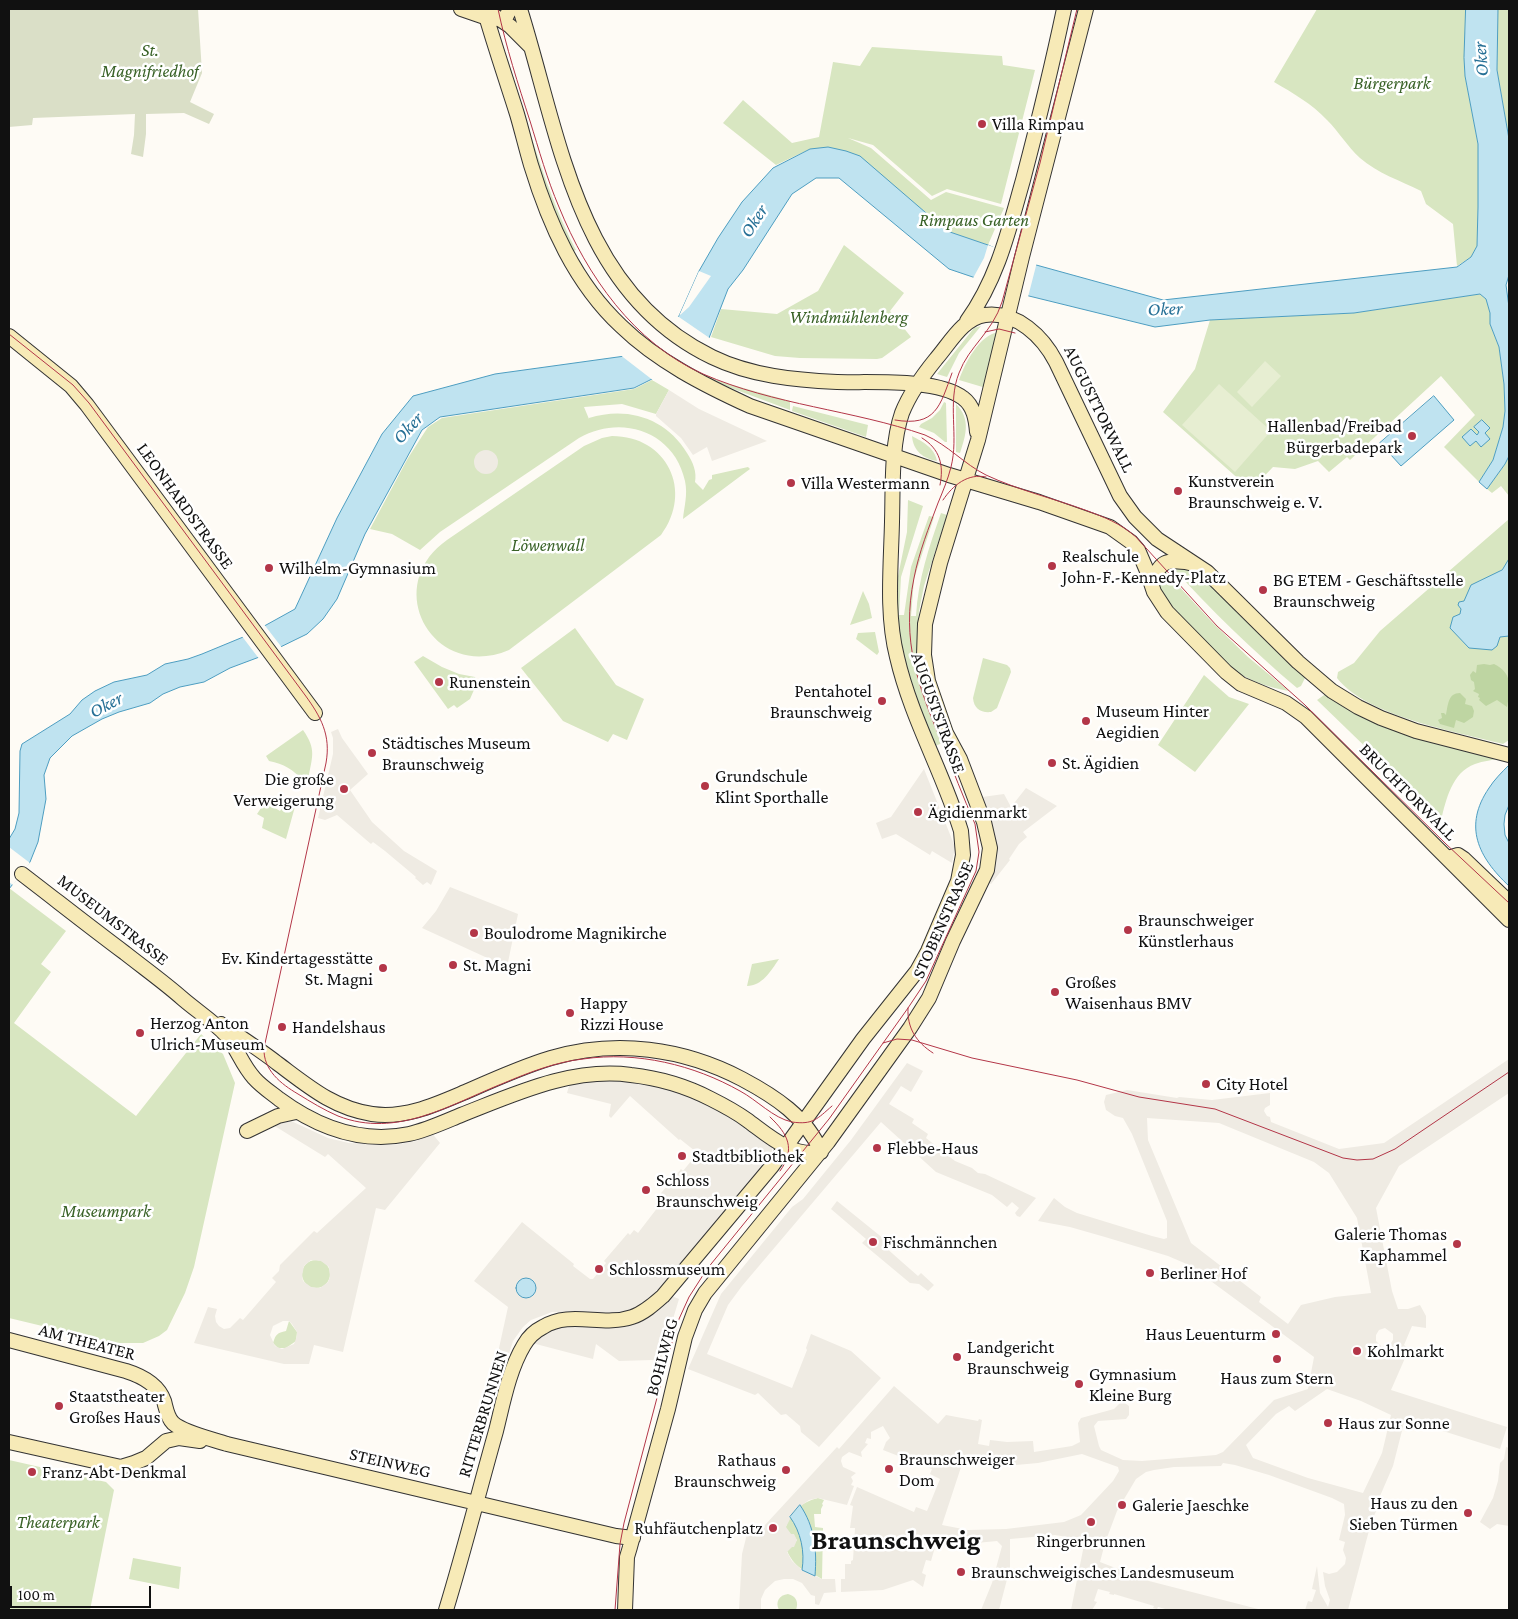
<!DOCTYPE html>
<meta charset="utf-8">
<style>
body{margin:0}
#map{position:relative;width:1518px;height:1619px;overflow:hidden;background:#fefbf5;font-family:"Crimson Pro",serif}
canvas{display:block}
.frame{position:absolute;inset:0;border:10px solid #111;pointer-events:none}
.scale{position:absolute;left:10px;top:1586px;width:141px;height:22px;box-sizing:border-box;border:2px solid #111;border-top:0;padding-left:6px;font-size:15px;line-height:18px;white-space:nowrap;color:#111;-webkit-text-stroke:4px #fff;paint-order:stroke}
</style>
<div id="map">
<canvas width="1518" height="1619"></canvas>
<div class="frame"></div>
<div class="scale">100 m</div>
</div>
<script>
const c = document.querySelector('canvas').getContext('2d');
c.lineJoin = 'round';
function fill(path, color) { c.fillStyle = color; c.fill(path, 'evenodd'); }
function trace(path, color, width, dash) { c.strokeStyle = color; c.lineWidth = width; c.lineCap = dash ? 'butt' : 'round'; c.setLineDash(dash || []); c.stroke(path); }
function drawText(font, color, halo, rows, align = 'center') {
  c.font = font + ' "Crimson Pro",serif'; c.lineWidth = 5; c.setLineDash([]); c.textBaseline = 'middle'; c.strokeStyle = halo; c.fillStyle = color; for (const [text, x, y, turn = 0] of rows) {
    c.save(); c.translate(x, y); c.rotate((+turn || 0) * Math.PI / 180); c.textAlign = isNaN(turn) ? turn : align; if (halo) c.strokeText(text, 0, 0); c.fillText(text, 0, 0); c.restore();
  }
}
const green = new Path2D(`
 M1317,9H1466L1464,58L1465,76L1478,144V207L1477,246L1471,257L1457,266L1453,224L1426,204L1421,191C1401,181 1377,173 1360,158C1347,146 1339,132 1327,120C1312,104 1293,93 1274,82Z
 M1498,9H1509V139L1497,70Z
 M872,47L1002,56L1003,65L1035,70L1001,204L947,189L932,196L873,145L848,138L871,148L931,200L946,192L1004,208L988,245L947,231L906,196L810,149L776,165L723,123L743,100L792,143L819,137L833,62L860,66Z
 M504,60H508C528,124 545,190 576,250L571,252L556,222Z
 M844,245L904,293L890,311L911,337L882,358L877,359L800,358L775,356L711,337L721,309L777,314L818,291Z
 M1480,294L1486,299L1490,313V324L1499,347L1504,384L1505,411L1503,427L1493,460L1479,482L1444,447L1475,415L1441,376L1350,460L1347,457L1329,472L1318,461L1295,469L1273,467L1251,490L1163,412L1195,369L1210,320L1354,313Z
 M981,326L959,353L947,377L937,374L974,328Z
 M999,332L986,388L959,380C965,363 980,334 999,332Z
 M692,369L722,382L790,401V410L715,382Z
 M652,380L669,390L656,414L622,404L584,407L589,419V418C627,406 666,418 687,453C693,462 697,472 695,482L703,490L709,480L712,479V475L748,467L750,469L683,519C684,507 688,495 685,481C674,431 621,414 579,438L440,532L420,550L392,534L370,529L408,458L428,427L442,418L634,389Z
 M944,402L946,403L947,442H945L934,433L919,427L921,424L932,418L940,410Z
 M956,404C971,419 966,435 960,453L956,452Z
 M793,406L868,425L866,437L792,411Z
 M612,436C667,436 694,491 661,535L509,650C434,682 380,587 447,540L584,446L602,438Z
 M912,436C923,442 935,448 937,461C924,459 913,451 912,436Z
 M1509,456V496L1501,486L1492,493L1487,489L1505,464Z
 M908,500L923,506L901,577L899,615H904L911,567L929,516L934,517L914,579L911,616H916C918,579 929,547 941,513L947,515L924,586L919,611L917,631L918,644L945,742L935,746L902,661L896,601L897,581L907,532Z
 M1509,519V740L1503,744C1457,732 1366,716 1337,678L1338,672L1354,663L1380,631Z
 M1171,566L1184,567L1201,577L1303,674L1305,678L1301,686L1297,688C1252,650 1211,610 1171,566Z
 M1163,569L1212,622L1248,657L1289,691C1268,688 1244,678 1227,666L1167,602L1161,594L1157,576Z
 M863,591L869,604L872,618L850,625Z
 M575,628L616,685L644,699L627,740L613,734L608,742L563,721L521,668Z
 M875,632L879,652L877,655L856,639L858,633Z
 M423,656L442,667L459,674L475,677L477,683L470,699L457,708L454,705L448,709L414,662Z
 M983,658L1007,665L1010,668L1011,672L997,708L991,712C981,713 974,709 973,698Z
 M1204,675L1229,697L1249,704L1195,772L1158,745Z
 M1327,693L1502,758C1493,760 1483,761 1475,764C1452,772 1446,800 1441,820L1317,700Z
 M303,730C317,750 312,757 308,780L303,781C293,769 284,764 269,761L266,756Z
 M288,800L296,803L286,839L262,828L264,818L257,814L265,802L280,811Z
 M9,888L66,931L41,964L51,972L14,1023L136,1116L201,1034L223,1054L235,1083L194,1267L185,1293L167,1330L159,1336L143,1343H113L9,1318Z
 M779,959C771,971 762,986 747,986L752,964Z
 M302 1274a14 14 0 1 1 28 0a14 14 0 1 1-28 0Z
 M289,1321L297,1332L296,1341L286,1348H278L273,1343C276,1334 277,1333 286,1331Z
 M9,1460L106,1482L114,1490L90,1610H9Z
 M818,1498L824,1500L822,1504L823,1505L821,1509V1514H814L815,1527L823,1528L822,1579C806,1569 797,1572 787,1551L797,1540L785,1529C790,1512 801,1502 818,1498Z
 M133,1558L181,1567L179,1589L129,1579Z
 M788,1594C796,1596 799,1602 796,1610H779C775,1602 779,1595 788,1594Z`);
const forest = new Path2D(`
 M1484,664L1490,665L1494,664C1513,673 1511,689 1507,707L1497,700L1486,706L1479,700L1480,698L1478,697L1479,694L1473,691L1475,689L1474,682L1471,680L1470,675L1473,671L1476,673L1477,665Z
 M1460,693L1466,699L1465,704L1472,706L1474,711L1473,717L1464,723L1456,720L1454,728L1440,724L1438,720L1442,718L1441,713H1444L1446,715C1448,705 1448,693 1460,693Z`);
const cemetery = new Path2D(`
 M9,9H198L202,73L190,102L214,114L209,124L184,113L146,114V134L143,157L131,154L134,135L135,114L33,118L32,125L9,127Z`);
const pitch = new Path2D(`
 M1265,361L1281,376L1252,407L1237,392Z
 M1219,384L1271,431L1235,472L1182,425Z`);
const plaza = new Path2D(`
 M669,390L699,409L767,441L712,461L707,447L693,455L681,438L656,416V414Z
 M474 462a12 12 0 1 1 24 0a12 12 0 1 1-24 0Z
 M338,729L342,738L368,774L350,790L372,822L404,851L437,871L431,885L427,882L423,885L415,878L416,877L385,851L373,842L371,844L337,815L325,820L318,818L333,754V738L331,732Z
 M924,769L955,847L952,863L932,851L930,855L896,834L882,839L876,823L891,817Z
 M1026,788L1057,806L1023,832L1027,837L1019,844L1009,859L1010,860L991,884L984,879L987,870L975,798L1004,794L1011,807Z
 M450,887L518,914L507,967L422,928L436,911Z
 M1509,1059V1093L1399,1166L1376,1208L1392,1291L1398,1309H1408L1420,1305L1426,1316V1328L1412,1326L1404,1345L1409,1349L1391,1390L1507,1427L1500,1449L1405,1419L1393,1466L1380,1496L1377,1509L1371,1523L1348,1610H1305L1308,1601L1312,1602L1316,1590L1312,1589L1317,1566L1320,1593L1328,1607L1330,1600L1325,1586L1323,1572L1329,1574L1337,1572L1345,1564L1346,1558L1343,1550L1345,1542L1339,1540L1345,1515L1344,1504L1332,1498L1269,1475L1235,1465L1223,1463L1221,1466L1174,1467L1154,1470L1146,1472L1136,1479L1117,1511L1105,1543L1100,1562L1149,1581L1262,1610H1169L1158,1607L1157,1609L1153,1608L1154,1606L1114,1594V1595L1109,1594L1110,1592L1098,1589L1094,1601L1097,1602L1092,1610H1071L1085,1540L1055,1535L1010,1539V1568L999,1610H981L992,1583L1002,1546L997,1541L935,1547L931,1561L926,1560L922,1573L926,1575L923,1587L913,1580L883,1590L841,1592V1579H845V1564H851V1561L853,1560L855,1528H850L853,1506L850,1505L857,1487L914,1512L916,1507L927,1511L940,1479L930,1474L932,1469L883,1450L886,1442L890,1438L883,1426L871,1432V1439L867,1438L865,1443L868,1444L861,1452L862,1457L849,1452L842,1457L841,1461L843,1467L856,1473L851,1477L853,1481L851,1485L854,1486L847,1505L818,1498L809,1500L794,1511L786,1527L791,1534H794L797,1540L794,1547H792L787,1552L792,1561L802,1570L811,1574L822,1579H835L836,1592L824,1593L819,1605L815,1604V1596L811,1595L802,1583L793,1579H784L775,1581L765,1590L761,1599V1610H739L742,1554L748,1530L758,1532L765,1525L837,1447L839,1449L894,1386L938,1424L946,1415L978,1421L979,1419L982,1420L978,1444L989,1446L990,1440L1007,1442L1033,1441L1034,1452L1072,1446L1080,1442L1078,1423L1081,1418L1114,1409L1122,1401L1129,1406V1415L1126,1419L1098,1421L1094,1426L1099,1446L1101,1450L1123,1460L1142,1461L1216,1455L1223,1452L1274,1400L1308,1389L1314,1357L1189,1265L1168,1256L1105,1237L1070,1227L1038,1221L1054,1198L1065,1207L1077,1213L1152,1236L1164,1239L1167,1238V1221L1132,1134L1123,1118L1115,1116L1106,1110L1104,1102L1106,1095L1127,1090L1177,1098L1179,1097L1212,1100L1270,1093V1105L1265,1108L1264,1111L1267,1116L1270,1117L1271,1122L1339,1149L1384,1143ZM1147,1118L1219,1123L1314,1162L1329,1173L1357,1218L1371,1293L1335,1297L1301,1305L1288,1324L1259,1302L1261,1297L1191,1243L1148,1140ZM1385,1328L1393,1334V1340L1390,1345L1382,1347L1376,1341V1335L1379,1330ZM1327,1389L1361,1401L1391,1415L1382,1453L1363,1493L1308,1478L1253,1458L1246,1445L1276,1414L1289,1406L1295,1411ZM1082,1454L1118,1467L1119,1471L1113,1481L1081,1515L1064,1522L1006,1529L968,1530L942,1525L963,1461L994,1467L1038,1463Z
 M907,1063L923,1071L911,1092L901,1086L889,1104L914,1119L912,1123L928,1134L926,1138L955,1161L972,1168L978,1173L985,1174L1036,1198L1020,1217L1017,1216L1015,1213L1019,1208L1012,1202L1007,1207L992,1195L936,1172L881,1122L742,1286L728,1305L707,1354L792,1388L807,1350L806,1348L811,1334L851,1351L881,1378L819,1447L801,1432L800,1426L786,1414L781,1415L758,1393L755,1395L688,1369L721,1294L792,1207L803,1199L851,1140Z
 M618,1078L676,1090L732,1116L772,1146V1156L671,1280L649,1301L631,1311L609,1315L552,1312L531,1320L523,1327L513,1341L500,1382L492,1380L508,1307L474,1281L522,1222L574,1264L573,1266L590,1279H593L606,1263L604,1261L628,1233L630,1235L634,1230L638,1233L658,1207L655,1204L659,1199L657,1198L681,1169L683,1171L696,1155L694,1153L695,1151L680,1139L679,1140L630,1096L611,1118L609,1116L611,1104L567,1093L570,1082Z
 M291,1121L328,1138L349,1143L394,1145L417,1141L416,1137L431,1132L440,1143L385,1210L376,1208L343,1352L314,1345L309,1364H284L194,1343L208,1307L217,1309L215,1316L216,1322L219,1326L224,1329L230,1328L240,1318L243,1320L276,1282L272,1278L279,1271L280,1265L314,1231L317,1233L366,1188L328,1154L325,1157L273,1125ZM311,1260L321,1261L329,1267L330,1277L328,1282L320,1288L311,1287L303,1281L302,1276L304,1266ZM283,1321H289L292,1324L297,1332V1336L294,1344L282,1349L275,1346L270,1335L273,1326Z
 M837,1201L884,1239V1246L902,1262L918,1276L921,1273L934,1285L928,1291L919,1284L910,1283L862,1243L866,1239L831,1209Z
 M669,1295L679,1299L660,1362L652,1360L619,1361L596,1344L593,1359L532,1343L541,1334L560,1326L610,1325Z
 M1506,1447L1509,1448V1526L1497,1524L1490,1529L1480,1522L1493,1498L1498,1481L1500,1463L1504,1459Z`);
const water = new Path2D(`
 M1466,9H1498L1497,70L1509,139V275L1506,285L1509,307V456L1505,464L1487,489L1479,482L1493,460L1503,427L1505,411L1504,384L1499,347L1490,324V313L1486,299L1480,294L1354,313L1210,320L1155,327L1029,296L949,269L839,178H816L792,194L743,270L728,289L709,338L654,378L634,388L440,417L422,430L365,534L337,599L323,619L307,634L262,656L230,668L204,682L180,687L163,694L150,703L119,712L102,719L72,736L50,758L44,775L46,799L38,842L30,862L9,889V839L15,829L19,813L20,751L22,744L70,714L82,700L95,691L114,682L147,675L165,664L188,659L202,654L248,635L295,609L337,518L382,434L413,396L495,374L625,356L679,316L699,271L718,238L742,202L773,168L810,149L828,147L846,151L860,156L947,231L988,245L1029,263L1163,300L1457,267L1471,257L1477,246L1478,207V144L1465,76L1464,58Z
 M1434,396L1454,420L1401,466L1380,443Z
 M1482,420L1490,428L1485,433L1490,439L1481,447L1476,441L1470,446L1462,437L1471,429L1477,435L1479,432L1474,427Z
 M1509,559V636L1500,637L1497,646L1492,650L1469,648L1450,628L1453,617L1460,614L1461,609L1458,605L1459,602L1464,601L1471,585L1502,570Z
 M1509,765V805L1505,815L1504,824L1505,835L1509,843V886C1478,857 1463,826 1489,788C1494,780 1502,772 1509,765Z
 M516 1288a10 10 0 1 1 20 0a10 10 0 1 1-20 0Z
 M800,1505C815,1527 817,1550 815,1576L802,1570C805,1552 801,1532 790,1517Z`);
const pier = new Path2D(`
 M988,245L1037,262L1028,297L972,280L984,258Z
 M699,271L711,276L689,307L679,316Z
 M676,315L711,339L654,381L619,354L624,353Z
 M263,623L283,649L260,660L241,635Z
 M9,847L30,863L13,885L9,882Z`);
const secondary = new Path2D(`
 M461,9L493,20
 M484,9C494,44 506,79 517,114C522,131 526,148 531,165C549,224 575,283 621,326C657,361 704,385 750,406L949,475L1039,502L1110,527L1131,542L1138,550L1147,571L1154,592L1167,612L1226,672L1241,684L1286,703L1306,717L1509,920
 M484,9L510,26L530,46
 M520,9C560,136 577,292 712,357C751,376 795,380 837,382C870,383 937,378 963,398C974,406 976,420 977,432
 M504,21L510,9
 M967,321C998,278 1009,229 1023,180C1038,123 1052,66 1064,9
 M9,336L71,386L87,405L315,713
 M1152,585C1159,560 1167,559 1190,563
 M1448,858L1458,855L1464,859L1509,902
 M22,874C56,900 90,927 125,953C144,968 165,983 183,999C197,1011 214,1022 226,1035C237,1048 242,1065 254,1078C261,1086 270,1092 279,1099C317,1127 361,1144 409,1134C427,1130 444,1122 461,1115C515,1094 572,1067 631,1075C658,1078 686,1086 711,1099C723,1105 736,1112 747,1120C769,1136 792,1158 821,1152
 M221,1024C240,1037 259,1049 277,1063C308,1086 333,1108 372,1114C407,1119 439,1103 470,1090C497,1078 524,1066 551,1058C616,1039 683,1048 742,1079C774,1096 807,1117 821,1152
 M247,1131L278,1116L296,1112
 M9,1340L126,1371C142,1376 158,1384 164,1401C166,1408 167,1417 173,1423C184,1433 212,1439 227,1444L616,1536L633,1538
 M9,1442L121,1467L134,1463L146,1458L166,1441L179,1438L200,1441
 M446,1610C464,1551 479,1491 496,1431C503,1403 509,1370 524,1345C528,1338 535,1331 543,1327C570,1310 603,1327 632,1317C644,1313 654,1304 663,1296L772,1166L863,1039L917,971L928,951L958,881L963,855L961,831C943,772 911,718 897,657C886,614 891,566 892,522C893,488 891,445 902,413C910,393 923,375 936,359C950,343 963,318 985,315C1017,311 1043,337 1056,362L1120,496L1135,517L1157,539L1207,572L1298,662L1332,691L1358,707L1381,718L1416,731L1509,755
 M625,1610L627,1557L630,1547L668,1409L685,1337L695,1310L705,1293L828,1142L910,1028L929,998L953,941L987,870L990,848L984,822L960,759L946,733L928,681L924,655L925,624L940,563L978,440L1022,257L1086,9`);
const tram = new Path2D(`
 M498,9C506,47 518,84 530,121C539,150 547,179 559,207C587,276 634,343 703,374C774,405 853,410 925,435C948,445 964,464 986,475C1018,490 1052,498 1085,510C1104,517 1120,523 1136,537L1217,626L1305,705L1446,844L1509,903
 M985,332L999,329L1015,333
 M9,334L73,385L89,403L305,695C321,717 331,735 326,763L264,1048C263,1070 281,1084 298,1094C311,1102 324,1110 338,1116C397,1139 451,1104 504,1083C530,1072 556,1062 583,1059C637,1051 694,1065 740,1091C757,1100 773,1118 792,1122C813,1125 817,1119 832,1106
 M895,420C936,427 940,406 952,373
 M922,438C940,449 944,465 940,485
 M943,500C953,485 968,473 986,477
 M908,1008C907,1028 916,1042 933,1053
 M883,1043L897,1039L912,1040L972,1058L1077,1080L1139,1097L1215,1109L1343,1158L1357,1160L1373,1159L1395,1149L1509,1072
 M770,1117C788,1134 796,1149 780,1171
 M615,1610L620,1544L624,1523L668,1356L679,1319L689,1297L707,1269L829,1119L908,1008L926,981L976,871L979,852L975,824C963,797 953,770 942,743C918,686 901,641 914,578C919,552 929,527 938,503C943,491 948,479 951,467C959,436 947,403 959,373C969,346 992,333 1002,302L1040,163L1077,9`);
const markers = [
 [982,124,5,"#b33648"],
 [1412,436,5,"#b33648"],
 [791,483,5,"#b33648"],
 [1178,491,5,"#b33648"],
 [1052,566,5,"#b33648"],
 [269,568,5,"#b33648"],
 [1263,590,5,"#b33648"],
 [439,682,5,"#b33648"],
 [882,701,5,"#b33648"],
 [1086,721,5,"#b33648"],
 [372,753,5,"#b33648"],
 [1052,763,5,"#b33648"],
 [705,786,5,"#b33648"],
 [344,789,5,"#b33648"],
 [918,812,5,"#b33648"],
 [1128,930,5,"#b33648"],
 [474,933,5,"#b33648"],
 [453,965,5,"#b33648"],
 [383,968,5,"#b33648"],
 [1055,992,5,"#b33648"],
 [570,1013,5,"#b33648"],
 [282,1027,5,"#b33648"],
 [140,1033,5,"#b33648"],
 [1206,1084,5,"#b33648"],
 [877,1148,5,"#b33648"],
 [682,1156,5,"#b33648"],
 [646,1190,5,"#b33648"],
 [873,1242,5,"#b33648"],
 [1457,1244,5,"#b33648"],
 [599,1269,5,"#b33648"],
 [1150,1273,5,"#b33648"],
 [1276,1334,5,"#b33648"],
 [1357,1351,5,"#b33648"],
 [957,1357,5,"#b33648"],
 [1277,1359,5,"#b33648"],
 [1079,1384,5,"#b33648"],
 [59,1406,5,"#b33648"],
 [1328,1423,5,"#b33648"],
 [889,1469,5,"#b33648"],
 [786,1470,5,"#b33648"],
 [32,1472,5,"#b33648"],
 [1122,1505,5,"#b33648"],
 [1468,1513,5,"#b33648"],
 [1091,1522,5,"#b33648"],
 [773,1528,5,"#b33648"],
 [961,1572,5,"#b33648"]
];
const parkNames = [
 ["St.",150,50],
 ["Magnifriedhof",150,71],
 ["Bürgerpark",1392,83],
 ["Rimpaus Garten",974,220],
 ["Windmühlenberg",849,317],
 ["Löwenwall",548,545],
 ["Museumpark",106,1211],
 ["Theaterpark",58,1522]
];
const poiNames = [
 ["Villa Rimpau",992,124],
 ["Hallenbad/Freibad",1402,426,"right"],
 ["Bürgerbadepark",1402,447,"right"],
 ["Kunstverein",1188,481],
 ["Braunschweig e. V.",1188,502],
 ["Villa Westermann",801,483],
 ["Realschule",1062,556],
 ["John-F.-Kennedy-Platz",1062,577],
 ["Wilhelm-Gymnasium",279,568],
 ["BG ETEM - Geschäftsstelle",1273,580],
 ["Braunschweig",1273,601],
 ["Runenstein",449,682],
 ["Pentahotel",872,691,"right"],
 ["Braunschweig",872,712,"right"],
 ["Museum Hinter",1096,711],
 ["Aegidien",1096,732],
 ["Städtisches Museum",382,743],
 ["Braunschweig",382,764],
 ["St. Ägidien",1062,763],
 ["Grundschule",715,776],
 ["Klint Sporthalle",715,797],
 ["Die große",334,779,"right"],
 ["Verweigerung",334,800,"right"],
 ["Ägidienmarkt",928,812],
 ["Braunschweiger",1138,920],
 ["Künstlerhaus",1138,941],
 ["Boulodrome Magnikirche",484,933],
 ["Ev. Kindertagesstätte",373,958,"right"],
 ["St. Magni",373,979,"right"],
 ["St. Magni",463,965],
 ["Großes",1065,982],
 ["Waisenhaus BMV",1065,1003],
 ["Happy",580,1003],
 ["Rizzi House",580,1024],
 ["Herzog Anton",150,1023],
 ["Ulrich-Museum",150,1044],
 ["Handelshaus",292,1027],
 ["City Hotel",1216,1084],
 ["Flebbe-Haus",887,1148],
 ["Stadtbibliothek",692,1156],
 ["Schloss",656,1180],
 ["Braunschweig",656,1201],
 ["Galerie Thomas",1447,1234,"right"],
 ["Kaphammel",1447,1255,"right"],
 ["Fischmännchen",883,1242],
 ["Schlossmuseum",609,1269],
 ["Berliner Hof",1160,1273],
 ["Haus Leuenturm",1266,1334,"right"],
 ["Landgericht",967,1347],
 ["Braunschweig",967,1368],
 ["Kohlmarkt",1367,1351],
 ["Gymnasium",1089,1374],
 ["Kleine Burg",1089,1395],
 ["Haus zum Stern",1277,1378,"center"],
 ["Staatstheater",69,1396],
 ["Großes Haus",69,1417],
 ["Haus zur Sonne",1338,1423],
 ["Braunschweiger",899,1459],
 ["Dom",899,1480],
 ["Rathaus",776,1460,"right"],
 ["Braunschweig",776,1481,"right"],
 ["Franz-Abt-Denkmal",42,1472],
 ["Haus zu den",1458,1503,"right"],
 ["Sieben Türmen",1458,1524,"right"],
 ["Galerie Jaeschke",1132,1505],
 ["Ruhfäutchenplatz",763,1528,"right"],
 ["Ringerbrunnen",1091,1541,"center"],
 ["Braunschweigisches Landesmuseum",971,1572]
];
const streetNames = [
 ["AUGUSTTORWALL",1099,409,64],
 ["LEONHARDSTRASSE",185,506,54],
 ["AUGUSTSTRASSE",938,713,70],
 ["BRUCHTORWALL",1408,792,45],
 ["MUSEUMSTRASSE",113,920,38],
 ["STOBENSTRASSE",943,920,-66],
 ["AM THEATER",87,1342,15],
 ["BOHLWEG",662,1357,-75],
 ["RITTERBRUNNEN",483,1414,-73],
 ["STEINWEG",390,1463,13]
];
const waterNames = [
 ["Oker",1481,59,-94],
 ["Oker",754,221,-57],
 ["Oker",1165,309,-2],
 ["Oker",408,428,-47],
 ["Oker",106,705,-28]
];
const townNames = [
 ["Braunschweig",896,1540]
];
fill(green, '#d8e6c1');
fill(forest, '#bed5a2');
fill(cemetery, '#dadfc7');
fill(pitch, '#e7eed2');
fill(plaza, '#efebe3');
fill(water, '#bfe3f0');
trace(water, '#4d9dc0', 1);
fill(pier, '#fefbf5');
trace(secondary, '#333', 16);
trace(secondary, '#f7eab7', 14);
trace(tram, '#b33648', 1);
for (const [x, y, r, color] of markers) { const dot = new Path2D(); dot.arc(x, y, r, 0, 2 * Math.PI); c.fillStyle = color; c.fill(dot); trace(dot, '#fff', 2); }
drawText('italic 18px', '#396227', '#fff', parkNames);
drawText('18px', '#111', '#fff', poiNames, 'left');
drawText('18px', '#111', '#fff', streetNames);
drawText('italic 19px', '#267096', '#fff', waterNames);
drawText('bold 28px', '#111', '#fff', townNames);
</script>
